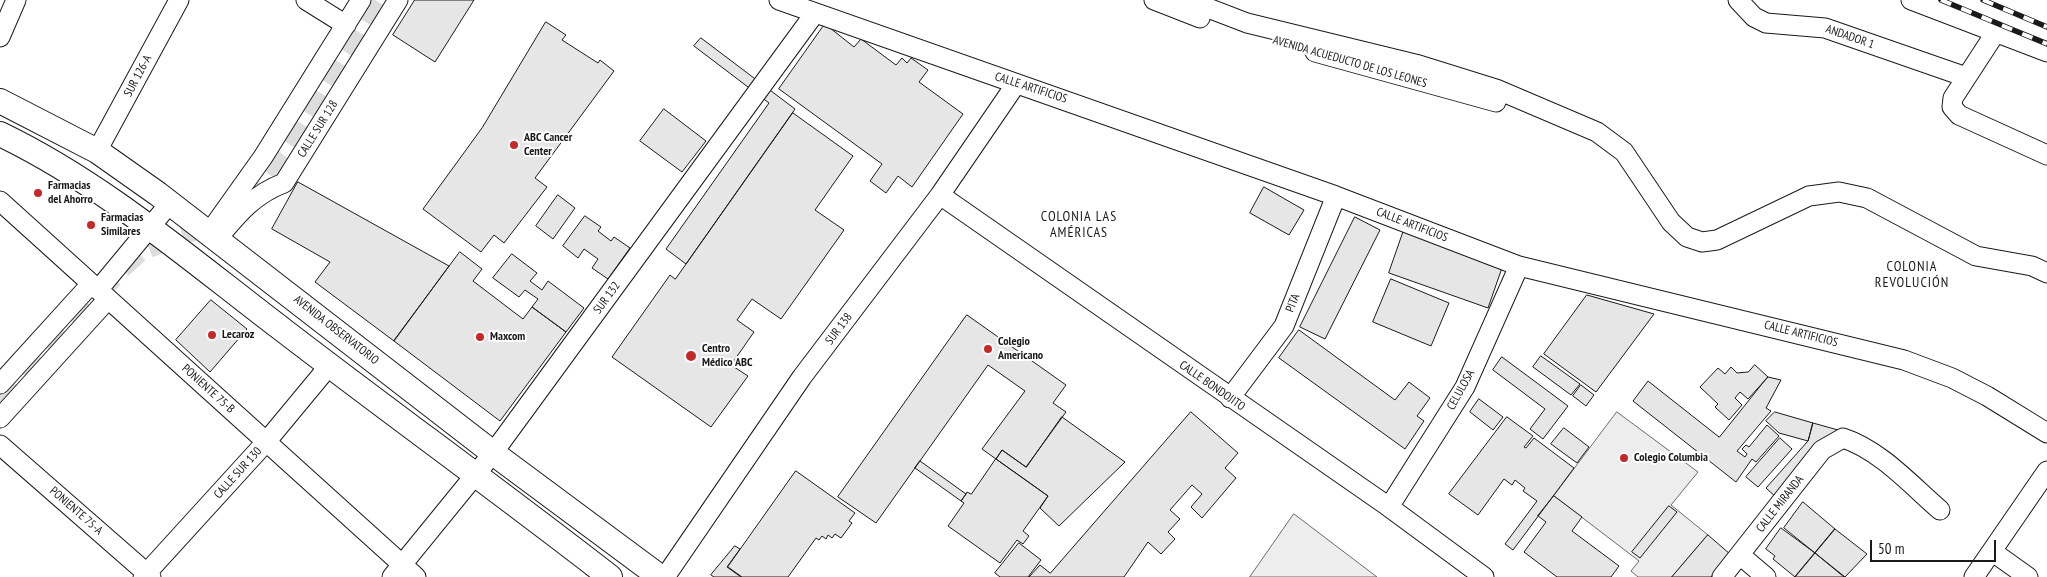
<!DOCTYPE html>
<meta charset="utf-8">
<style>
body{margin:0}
#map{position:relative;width:2047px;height:577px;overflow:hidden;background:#fff;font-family:"PT Sans Narrow",sans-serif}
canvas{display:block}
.scale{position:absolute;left:1870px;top:540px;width:126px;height:22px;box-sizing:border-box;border:2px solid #1a1a1a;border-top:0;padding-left:6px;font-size:15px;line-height:18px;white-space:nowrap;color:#1a1a1a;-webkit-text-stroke:4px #fff;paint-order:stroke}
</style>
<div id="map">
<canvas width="2047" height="577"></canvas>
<div class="scale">50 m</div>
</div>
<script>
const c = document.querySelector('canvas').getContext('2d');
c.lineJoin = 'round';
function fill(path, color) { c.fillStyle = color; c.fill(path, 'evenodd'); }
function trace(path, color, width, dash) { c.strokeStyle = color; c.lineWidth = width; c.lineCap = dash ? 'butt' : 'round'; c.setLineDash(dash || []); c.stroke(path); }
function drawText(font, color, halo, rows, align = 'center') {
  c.font = font + ' "PT Sans Narrow",sans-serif'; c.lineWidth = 4; c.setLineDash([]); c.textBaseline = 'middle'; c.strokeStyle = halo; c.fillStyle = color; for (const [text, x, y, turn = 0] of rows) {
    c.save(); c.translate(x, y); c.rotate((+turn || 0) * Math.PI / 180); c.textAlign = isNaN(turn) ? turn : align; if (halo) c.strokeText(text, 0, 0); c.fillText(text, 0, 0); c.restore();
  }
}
const built = new Path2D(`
 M1617,412L1698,472L1671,505L1708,535L1672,577H1638L1631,571L1639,561L1554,496Z
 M1294,514L1377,577H1250Z`);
const building = new Path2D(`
 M415,0H474L435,62L393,35Z
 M546,22L566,35L562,40L598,63L600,60L614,71L535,178L547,187L504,243L494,235L481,252L423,209L482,128Z
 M825,24L854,47L861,39L896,65L902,58L907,63L911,58L928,70L919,82L963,114L912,187L898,176L886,193L870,181L882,164L779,89Z
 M701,38L795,109L686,264L666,249L769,103L694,46Z
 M664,109L706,141L682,172L640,141Z
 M793,113L853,156L815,210L844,230L781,319L752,299L737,320L754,332L731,365L748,376L711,427L612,357L670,275L675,279Z
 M298,182L449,266L394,341L315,282L330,262L272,229Z
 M1264,187L1304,210L1289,235L1250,213Z
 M558,195L575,208L553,239L536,226Z
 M585,216L601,227L598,231L611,241L614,237L630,248L608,279L592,268L598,259L584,249L578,258L563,246Z
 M1355,217L1380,230L1325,339L1300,327Z
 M1404,230L1503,265L1488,308L1389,273Z
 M460,252L482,269L473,281L523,319L532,307L566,332L500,421L394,341Z
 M512,254L537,273L530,281L542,290L548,281L584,308L566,332L532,307L538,299L525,290L519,297L493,278Z
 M1391,279L1449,303L1431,346L1373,322Z
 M1587,295L1654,314L1596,392L1544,354Z
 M211,300L247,329L210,372L176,340Z
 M967,315L1066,385L1053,403L1066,412L1026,467L1002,450L996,459L982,449L1025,391L988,365L876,523L838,497Z
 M1299,330L1395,400L1409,382L1430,398L1417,416L1424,421L1405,449L1279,358Z
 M1541,356L1580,384L1571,395L1533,367Z
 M1502,357L1568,406L1543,439L1530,429L1545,409L1493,370Z
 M1755,365L1768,377L1748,399L1740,392L1735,398L1742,405L1729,420L1715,407L1718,404L1700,387L1718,368L1725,374L1731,367L1737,373L1748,372Z
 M1768,377L1781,380L1766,408L1771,411L1737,451L1745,457L1747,454L1742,449L1746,445L1749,447L1767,425L1779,436L1756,462L1752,459L1736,482L1633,401L1648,381L1719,437Z
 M1581,385L1594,395L1586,406L1573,396Z
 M1479,399L1503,417L1493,430L1470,412Z
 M1191,412L1238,453L1225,468L1236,478L1202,518L1191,507L1202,494L1192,485L1170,510L1180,519L1168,532L1175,539L1161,554L1148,542L1124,577H1029L1040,565L1050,573Z
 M1775,412L1813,423L1808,441L1779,433L1766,421Z
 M1062,417L1125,462L1059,526L1040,508L1048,496L996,459L1002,450L1026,467Z
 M1507,417L1533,436L1524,447L1526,448L1534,438L1574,468L1513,550L1505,544L1537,501L1523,491L1525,488L1515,480L1512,485L1504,479L1478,515L1449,494Z
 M1813,423L1838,430L1778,499L1766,488L1808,441Z
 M1564,428L1589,447L1577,463L1551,444Z
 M1780,438L1792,449L1758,487L1746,477Z
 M996,459L1048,496L1023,531L1029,536L1023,544L1017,540L1000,563L948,526L964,503L961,501L966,494L967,492L971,494Z
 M920,461L966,494L961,501L915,468Z
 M796,471L855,513L849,521L852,523L841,538L835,534L832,538L828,535L826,539L822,536L819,540L816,538L788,577H742L728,567Z
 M1554,496L1582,517L1572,531L1619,566L1611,577H1557L1524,552L1546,522L1538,516Z
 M1803,502L1835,529L1815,553L1784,528Z
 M1669,506L1677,512L1640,558L1632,552Z
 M1781,528L1815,553L1795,577L1773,559L1775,556L1766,549Z
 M1835,529L1867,554L1845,577L1815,553Z
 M1708,535L1730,554L1711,577H1672Z
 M1019,543L1041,560L1028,577H1000L995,573Z
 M735,546L740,549L727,567L741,577H714L711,575Z
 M1815,553L1844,577H1795Z`);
const majorTunnel = new Path2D(`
 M0,402L121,266L139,250L180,233L217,222L230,214L245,200L288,145L378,0`);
const minor = new Path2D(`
 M306,0L346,25
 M779,0L1336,196L1519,266L1904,360L1952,378L1987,396L2047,433
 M1154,0L1200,18
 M1187,0L1247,23L1419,65L1496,89L1597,132L1624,152L1671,222L1687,237L1702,242L1717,240L1809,196L1839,192L1867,198L1976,256L2032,266L2047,273
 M1738,0L1754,17L1766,23L1825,28L1966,77
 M1911,0L2047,52
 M1996,32L1953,98L1952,107L1959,115L2047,155
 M0,37L16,0
 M1315,52L1496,102
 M97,151L179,0
 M940,195L1389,507L1484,577
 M0,201L416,577
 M216,223L263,157L361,0
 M217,239C237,215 254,194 284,183L398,0
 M98,290L170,203
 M0,384L91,284L88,281
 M1230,398L1284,326L1336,196
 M0,418L108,299
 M0,445L151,577
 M1389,507L1465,387L1519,266
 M1993,552L2028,577
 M1740,555L1766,577
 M143,577L266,442L329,366
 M392,577L493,453L815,13
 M665,577L802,377L940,195L1016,84
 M1722,577L1822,450L1843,438C1880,450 1911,485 1940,510
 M1974,577L2047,471`);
const major = new Path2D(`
 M0,101L97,151L158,194L493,453L660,577
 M0,134C104,184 192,261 283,330C391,413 502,493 610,577`);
const rail = new Path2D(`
 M1941,0L2047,44
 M1983,0L2047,27`);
const markers = [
 [514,145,5,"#c62828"],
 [38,193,5,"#c62828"],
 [91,225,5,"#c62828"],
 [212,335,5,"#c62828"],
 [480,337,5,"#c62828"],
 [988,349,5,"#c62828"],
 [691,356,6,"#c62828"],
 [1624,458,5,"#c62828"]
];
const streetNames = [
 ["ANDADOR 1",1850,37,19],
 ["AVENIDA ACUEDUCTO DE LOS LEONES",1350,62,16],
 ["SUR 126-A",138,76,-62],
 ["CALLE ARTIFICIOS",1031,88,18],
 ["CALLE SUR 128",318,129,-58],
 ["CALLE ARTIFICIOS",1412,225,21],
 ["SUR 132",607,298,-54],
 ["PITA",1293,303,-68],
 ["SUR 138",839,329,-53],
 ["AVENIDA OBSERVATORIO",336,330,38],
 ["CALLE ARTIFICIOS",1801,334,14],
 ["CALLE BONDOJITO",1212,386,35],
 ["PONIENTE 75-B",208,389,42],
 ["CELULOSA",1461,390,-61],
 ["CALLE SUR 130",238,473,-48],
 ["CALLE MIRANDA",1780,504,-52],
 ["PONIENTE 75-A",76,511,41]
];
const poiNames = [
 ["ABC Cancer",524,138],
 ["Center",524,152],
 ["Farmacias",48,186],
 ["del Ahorro",48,200],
 ["Farmacias",101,218],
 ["Similares",101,232],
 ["Lecaroz",222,335],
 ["Maxcom",490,337],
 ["Colegio",998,342],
 ["Americano",998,356],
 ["Centro",702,349],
 ["Médico ABC",702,363],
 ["Colegio Columbia",1634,458]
];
const neighbourhoodNames = [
 ["COLONIA LAS",1079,217],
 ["AMÉRICAS",1079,233],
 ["COLONIA",1912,267],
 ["REVOLUCIÓN",1912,283]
];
fill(built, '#ededed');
trace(built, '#6a6a6a', 1);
fill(building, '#e6e6e6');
trace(building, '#1a1a1a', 1);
trace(majorTunnel, '#ddd', 24, [24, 12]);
trace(minor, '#1a1a1a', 21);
trace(major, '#1a1a1a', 26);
trace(minor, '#fff', 19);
trace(major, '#fff', 24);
trace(rail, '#1a1a1a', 5.5);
trace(rail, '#fff', 4, [11]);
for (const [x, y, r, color] of markers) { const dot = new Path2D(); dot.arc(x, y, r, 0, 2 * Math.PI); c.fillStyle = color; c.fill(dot); trace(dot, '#fff', 2); }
drawText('12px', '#1a1a1a', '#fff', streetNames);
drawText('bold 12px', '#1a1a1a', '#fff', poiNames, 'left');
c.letterSpacing = '1px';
drawText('14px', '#1a1a1a', '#fff', neighbourhoodNames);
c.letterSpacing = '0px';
</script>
